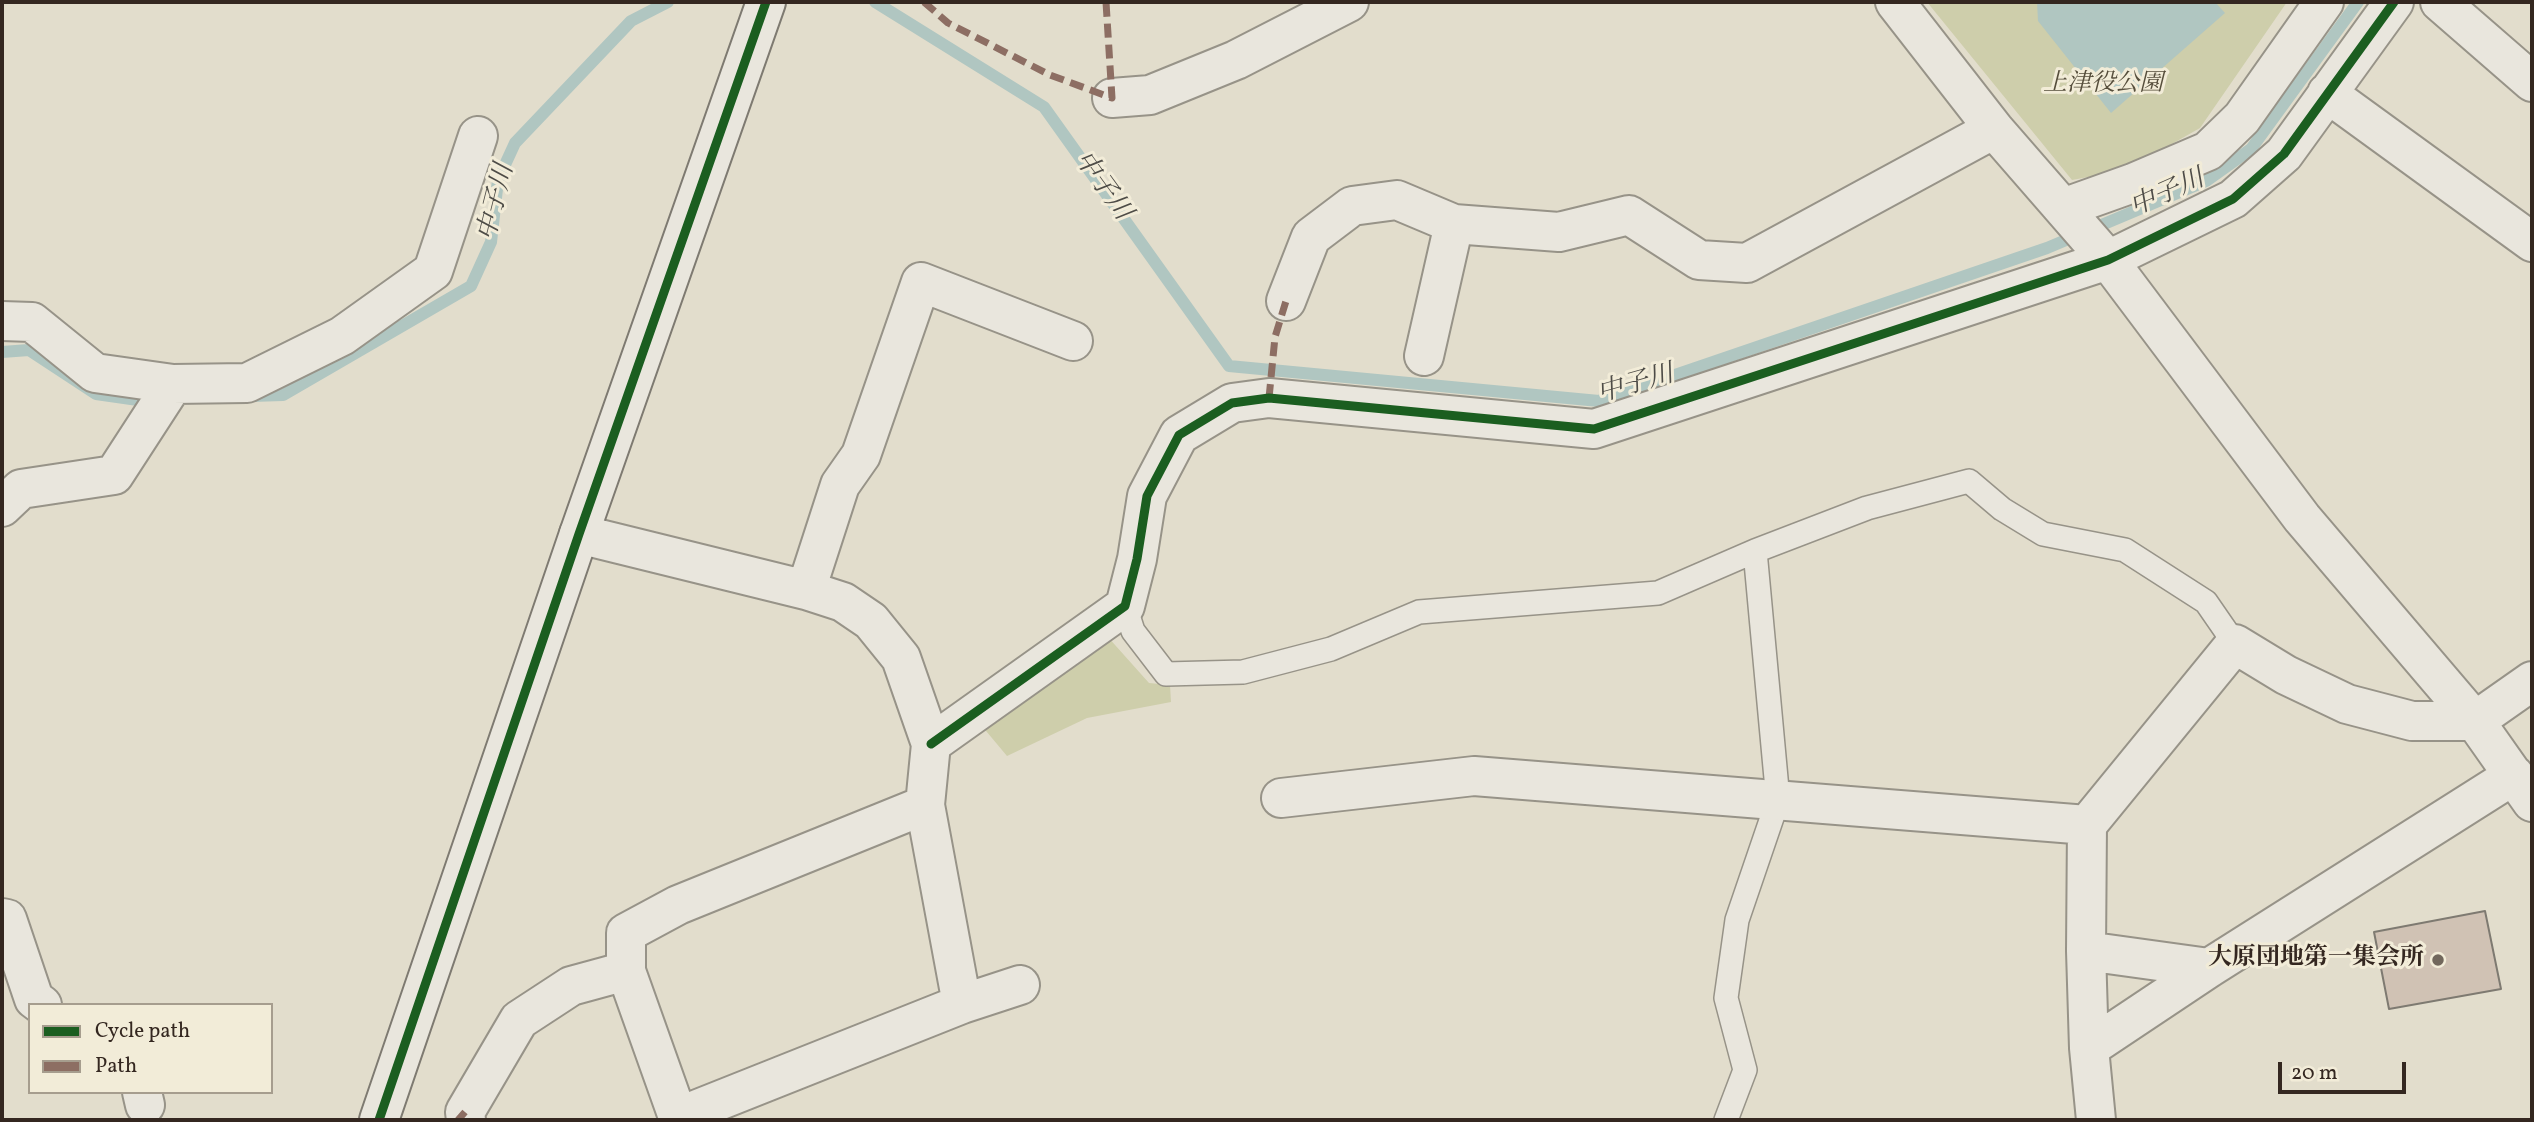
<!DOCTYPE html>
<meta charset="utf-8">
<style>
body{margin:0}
#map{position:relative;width:2534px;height:1122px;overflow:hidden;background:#e2ddcc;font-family:Vollkorn,serif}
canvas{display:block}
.frame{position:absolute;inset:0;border:4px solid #342720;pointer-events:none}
.legend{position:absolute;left:28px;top:1003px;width:245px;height:91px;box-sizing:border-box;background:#f2ecd8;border:2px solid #a69d8e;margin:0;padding:9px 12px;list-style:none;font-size:21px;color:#342720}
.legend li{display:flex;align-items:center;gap:14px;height:35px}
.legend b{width:35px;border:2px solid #a69d8e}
.scale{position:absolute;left:2278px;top:1062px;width:128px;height:32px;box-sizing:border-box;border:4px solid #342720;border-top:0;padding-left:9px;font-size:21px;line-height:24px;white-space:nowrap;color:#342720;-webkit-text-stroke:5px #f2ecd8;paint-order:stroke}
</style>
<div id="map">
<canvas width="2534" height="1122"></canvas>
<div class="frame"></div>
<ul class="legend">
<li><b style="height:9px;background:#1b5e20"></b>Cycle path</li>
<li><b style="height:9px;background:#8d6e63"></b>Path</li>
</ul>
<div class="scale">20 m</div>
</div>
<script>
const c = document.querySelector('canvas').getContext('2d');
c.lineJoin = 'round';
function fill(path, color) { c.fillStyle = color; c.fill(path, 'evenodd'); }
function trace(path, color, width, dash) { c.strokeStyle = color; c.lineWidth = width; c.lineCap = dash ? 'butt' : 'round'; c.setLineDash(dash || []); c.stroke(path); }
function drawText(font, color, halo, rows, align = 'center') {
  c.font = font + ' Vollkorn,"Noto Serif JP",serif'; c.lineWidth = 6; c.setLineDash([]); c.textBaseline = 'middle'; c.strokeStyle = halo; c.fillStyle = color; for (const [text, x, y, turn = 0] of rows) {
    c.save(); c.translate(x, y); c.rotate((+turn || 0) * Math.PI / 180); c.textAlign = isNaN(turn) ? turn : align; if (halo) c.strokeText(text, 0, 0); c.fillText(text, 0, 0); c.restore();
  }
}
const green = new Path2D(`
 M1927,2H2287L2200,128L2126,170L2072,180Z
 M1107,636L1149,683L1170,685L1171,702L1087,718L1007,756L976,719Z`);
const water = new Path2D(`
 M2037,2H2215L2225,13L2111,113L2038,21Z`);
const stream = new Path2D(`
 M875,2L1044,107L1229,366L1599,401L2047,248L2206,181L2251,149L2358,2
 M2,352L29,350L96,394L138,400
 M251,396L283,395L471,286L491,242L498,180L515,143L631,21L668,2`);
const building = new Path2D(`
 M2485,911L2501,989L2389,1009L2374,932Z`);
const lane = new Path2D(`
 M1125,606L1133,631L1166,674L1243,672L1331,649L1419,612L1658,593L1755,551
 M1726,1120L1745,1070L1726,998L1737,920L1778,800L1755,551L1867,508L1969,481L2002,509L2043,534L2125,550L2206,602L2235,644`);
const street = new Path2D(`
 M1895,2L1994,129L2108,260L2302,518L2475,721L2532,802
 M2440,2L2532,82
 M2327,93L2532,242
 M1112,98L1150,95L1236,60L1349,2
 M2063,208L2133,183L2208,151L2242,118L2324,2
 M1286,301L1311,237L1352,206L1397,200L1454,224
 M2,321L32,322L95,373L173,384L247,383L342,336L433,271L478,136
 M1424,356L1454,224L1559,232L1629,215L1699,260L1747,263L1994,129
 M2,507L21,489L114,475L173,384
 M579,534L806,590L843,602L871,621L901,658L931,744L925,805L962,1004
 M806,590L840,485L861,455L921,282L1073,341
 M931,744L1125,606L1137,559L1147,496L1179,435L1232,403L1269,398L1594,429L2108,260L2233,199L2284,154L2394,2
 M1281,798L1474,776L2087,825
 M925,805L678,905L626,933V971L678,1117L962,1004L1020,985
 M2,918L7,919L34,999L42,1005
 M2086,951L2209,968
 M2089,1048L2086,951L2087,825L2235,644L2286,675L2347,704L2412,721H2475L2532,681
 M142,1092L145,1105
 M466,1120L465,1112L519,1020L571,986L626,971
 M2096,1120L2089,1048L2209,968L2514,775`);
const secondary = new Path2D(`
 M379,1120L579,534L766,2`);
const quiet = new Path2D(`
 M924,2L948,23L1050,75L1112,98L1106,2
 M1269,398L1275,337L1286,301
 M458,1120L465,1112`);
const cycleway = new Path2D(`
 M931,744L1125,606L1137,559L1147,496L1179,435L1232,403L1269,398L1594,429L2108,260L2233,199L2284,154L2394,2
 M379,1120L579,534L766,2`);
const markers = [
 [2438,960,7,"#71675c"]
];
const parkNames = [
 ["上津役公園",2103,86]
];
const poiNames = [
 ["大原団地第一集会所",2424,960]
];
const waterNames = [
 ["中子川",1101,187,54],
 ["中子川",2168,195,-24],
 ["中子川",498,203,-76],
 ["中子川",1636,386,-16]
];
fill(green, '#ceceab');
fill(water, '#b0c6c1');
trace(stream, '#b0c6c1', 12);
fill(building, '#d0c2b4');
trace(building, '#7e7a71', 2);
trace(lane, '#979388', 26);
trace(street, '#979388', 42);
trace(secondary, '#7e7a71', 42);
trace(lane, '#e9e6dd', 23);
trace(street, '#e9e6dd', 38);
trace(secondary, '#e9e6dd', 38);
trace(quiet, '#8d6e63', 7, [14, 7]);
trace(cycleway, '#1b5e20', 9);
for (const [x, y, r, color] of markers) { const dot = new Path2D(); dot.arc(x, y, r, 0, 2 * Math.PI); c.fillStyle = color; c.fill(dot); trace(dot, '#f2ecd8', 2.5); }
drawText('italic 24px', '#564e3c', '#f2ecd8', parkNames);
drawText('bold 24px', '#342720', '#f2ecd8', poiNames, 'right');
drawText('italic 26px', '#4e4c47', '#f2ecd8', waterNames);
</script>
